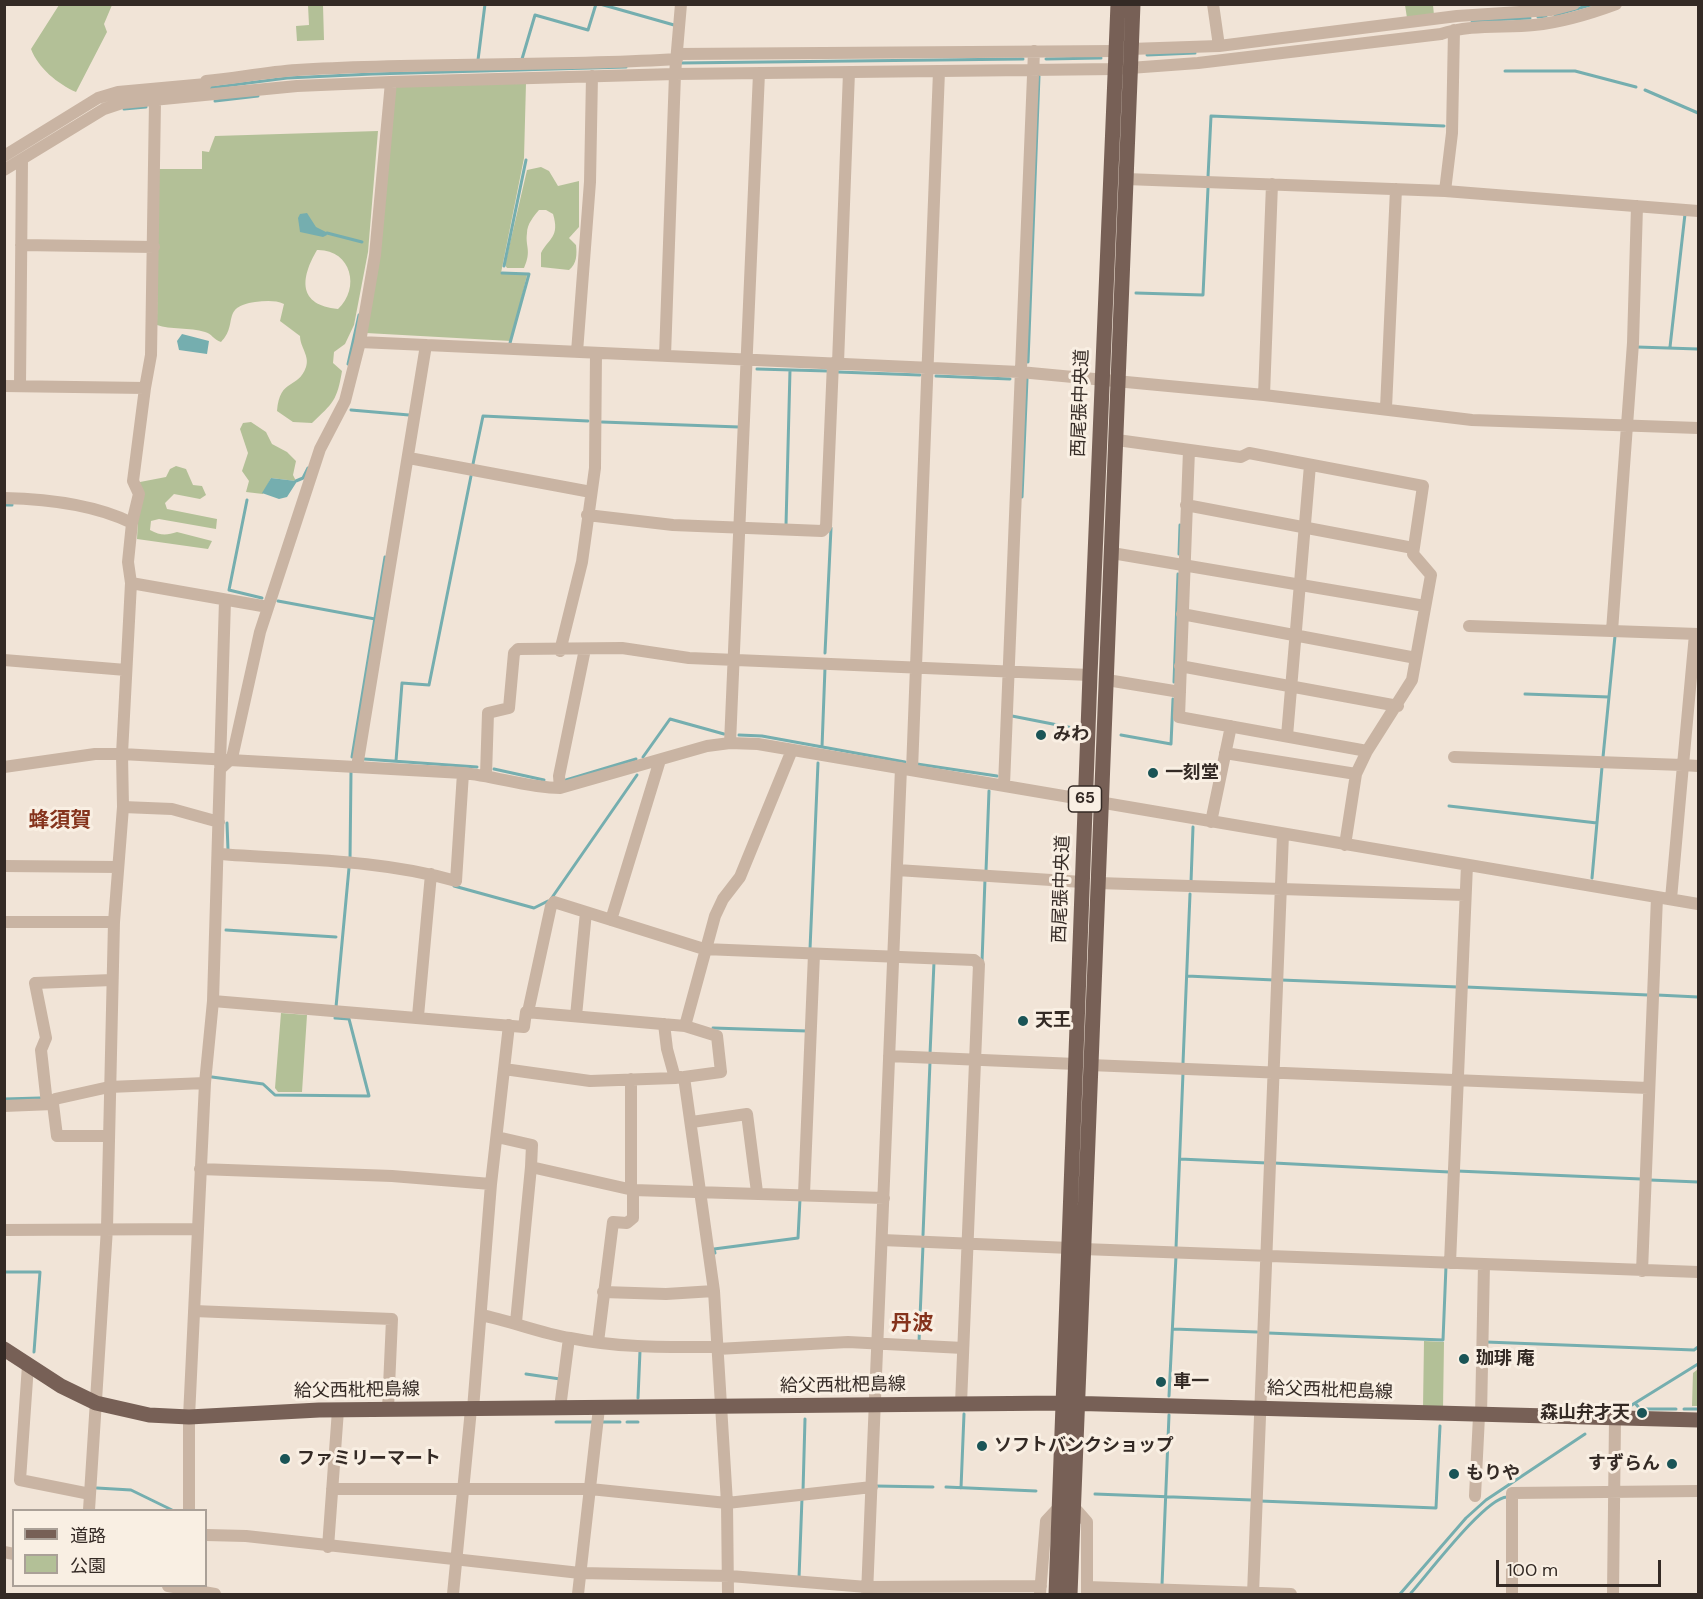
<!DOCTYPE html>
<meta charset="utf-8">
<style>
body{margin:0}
#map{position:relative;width:1703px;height:1599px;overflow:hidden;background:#f1e4d7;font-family:"DM Sans","Noto Sans JP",sans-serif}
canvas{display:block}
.frame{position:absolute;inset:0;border:6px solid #342a25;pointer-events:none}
.legend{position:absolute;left:12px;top:1509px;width:195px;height:78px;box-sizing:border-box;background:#f9efe3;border:2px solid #aaa097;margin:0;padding:8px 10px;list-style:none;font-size:18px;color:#342a25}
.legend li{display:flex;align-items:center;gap:12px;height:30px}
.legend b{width:30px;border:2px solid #aaa097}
.scale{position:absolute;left:1496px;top:1560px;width:165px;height:27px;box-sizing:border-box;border:3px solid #342a25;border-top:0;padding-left:8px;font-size:18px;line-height:21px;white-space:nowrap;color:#342a25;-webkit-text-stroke:4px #f9efe3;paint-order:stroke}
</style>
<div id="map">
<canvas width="1703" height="1599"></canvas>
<div class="frame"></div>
<ul class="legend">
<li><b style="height:8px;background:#776056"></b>道路</li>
<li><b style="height:16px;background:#b3c097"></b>公園</li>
</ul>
<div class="scale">100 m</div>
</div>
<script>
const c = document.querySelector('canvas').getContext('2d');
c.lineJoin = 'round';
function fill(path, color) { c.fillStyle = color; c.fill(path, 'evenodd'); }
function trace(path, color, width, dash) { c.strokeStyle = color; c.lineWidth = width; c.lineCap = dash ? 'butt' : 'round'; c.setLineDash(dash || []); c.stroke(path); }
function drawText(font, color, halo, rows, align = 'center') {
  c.font = font + ' "DM Sans","Noto Sans JP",sans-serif'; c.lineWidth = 6; c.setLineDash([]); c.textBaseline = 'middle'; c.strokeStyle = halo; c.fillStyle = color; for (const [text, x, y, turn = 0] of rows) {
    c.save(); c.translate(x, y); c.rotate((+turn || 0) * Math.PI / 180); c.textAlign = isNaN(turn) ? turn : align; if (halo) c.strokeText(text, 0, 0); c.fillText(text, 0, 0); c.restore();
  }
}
const green = new Path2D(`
 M59,5H112L104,24L107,32L76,92C58,84 38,68 31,49Z
 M308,5H323L324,40L297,41L296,26L309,25Z
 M1405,5H1433L1434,15L1407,18Z
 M526,83L524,158L501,273L527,275L511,341L366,333L396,86Z
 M378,131L368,252L354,325L345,344L334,352L333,363L342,371C337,401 333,403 312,423L293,422L277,411C280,377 298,390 306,367C310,356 300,347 300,336L280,321L284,304C275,300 265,301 255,302C220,307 239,324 221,342C214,340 211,333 205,332C190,327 170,330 157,325L158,169H202V151L209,152L215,136ZM317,250C351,249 361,288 338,309C298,305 300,279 317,250Z
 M541,167L549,171L558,186L579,181V227L569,238L576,245C577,254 577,264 569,270L541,267V253C549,238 560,237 553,214L546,210H539C534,216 527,224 527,233C525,247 532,250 524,268H507L505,265L527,170Z
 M251,422L266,432L272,444L287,452L296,461L293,475L296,481L271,478L263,494L246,492L249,481L242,471L248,453L240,429L243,423Z
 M176,466L186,469L193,485L202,486L206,495L200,499L174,494L165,503L167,509L217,519L216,529L159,519L151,521L150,530C161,536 167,535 177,532L212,541L208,549L137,539L140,482L166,477L170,469Z
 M281,1013L307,1015L302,1092H278L275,1088Z
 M1424,1341L1444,1342L1443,1409L1423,1408Z
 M1698,1369V1406H1692L1693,1373Z`);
const water = new Path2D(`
 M307,213L316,227L326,232L327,235L323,237L300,232L298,218L300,214Z
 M182,334L209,341L207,354L179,350L177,341Z
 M271,478L296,481V483L287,497L279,499L262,493Z`);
const stream = new Path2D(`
 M600,4L674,25
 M1555,15L1594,4
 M1538,17L1546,16
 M1472,21L1530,18
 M1147,55L1195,53
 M522,59L535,15L588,30L596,4
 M1046,59L1101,58
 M478,60L485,4
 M680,63L1023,59
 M1505,71H1575L1636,87
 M209,88L287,78L372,74L626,67
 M1645,90L1698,113
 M215,101L258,96
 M124,109L146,107
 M1208,177L1211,116L1444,126
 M327,233L362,242
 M504,266L526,160
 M502,273L529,274L510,343
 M1136,293L1203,295L1208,188
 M1637,347L1698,349
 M1670,347L1685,214
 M1028,362L1039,76
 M348,364L359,315
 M757,369L828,371
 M838,372L920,375
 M936,376L1010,379
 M351,410L409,415
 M602,422L739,427
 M473,464L483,416L588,421
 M296,481L303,478L308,468
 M1022,497L1027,379
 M247,500L229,590L262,598
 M4,505H12V501
 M786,525L790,370
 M1179,554L1180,525
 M278,601L375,619
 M825,653L831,528
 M1174,682L1178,574
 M1525,694L1609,697
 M1012,716L1073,728
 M739,735L762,736L905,762
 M1121,735L1171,744L1173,699
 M822,747L825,668
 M352,757L385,557
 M643,757L670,719L724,734
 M1603,757L1615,636
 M364,759L477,767
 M396,761L402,683L429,685L471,476
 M917,764L997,776
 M494,769L544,780
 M566,780L636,759
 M1449,806L1597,823
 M227,823L228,850
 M350,860L351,772
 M986,871L989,791
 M1592,878L1602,767
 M1191,882L1193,827
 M454,886L534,908L548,901
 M551,899L637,775
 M226,930L336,937
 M810,949L818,763
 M982,962L985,879
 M1187,976L1274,980
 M1281,980L1458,987
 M1466,987L1648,995
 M1657,995L1698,997
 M336,1007L349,868
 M713,1028L807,1031
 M930,1054L934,962
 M1183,1063L1190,894
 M212,1077L263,1084L275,1095L369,1096L349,1019L335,1018L336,1015
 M4,1099L40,1098
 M1180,1159L1267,1163
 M1274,1163L1449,1172
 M1457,1171L1641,1179
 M1650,1180L1698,1182
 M923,1235L930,1062
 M1176,1248L1183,1073
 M715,1253L714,1249L798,1238L800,1199
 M4,1272H40L34,1352
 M1173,1329L1257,1332
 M1268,1333L1443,1340L1446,1266
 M919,1342L923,1245
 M1486,1342L1694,1350L1698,1347
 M526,1374L560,1379
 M1169,1396L1176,1256
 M638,1398L640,1351
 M1635,1403L1640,1409H1676
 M1627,1408L1698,1364
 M1684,1409H1698
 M556,1422H593
 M601,1422H620
 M627,1422H638
 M875,1486L933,1487
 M946,1487L1036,1491
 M97,1488L131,1490L172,1510
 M961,1488L964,1414
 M803,1491L805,1419
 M1095,1494L1252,1500
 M1260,1501L1436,1508L1440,1426
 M799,1578L802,1498
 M1162,1585L1169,1415
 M1411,1593C1428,1574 1485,1498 1507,1497
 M1400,1594L1466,1518L1486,1500L1585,1434`);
const minor = new Path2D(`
 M1213,4L1219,46
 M1130,49L1219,46L1457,16L1551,10L1574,4
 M677,54L1117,51
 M206,81C236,78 267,72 297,70C423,62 550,67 677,59
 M4,156L98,98L118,92L206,84
 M4,170L104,109L122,103L297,86L391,82L675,74L1116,69L1198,63L1441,34C1470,24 1504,28 1534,25C1563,22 1589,14 1616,4
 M1126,179L1445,191L1698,211
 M1445,191L1452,133L1454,30
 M21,245L154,247
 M360,342L1020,372L1264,395L1472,420L1698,428
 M577,352L590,182L592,76
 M665,356L675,74L681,4
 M838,363L849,72
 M20,385L22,160
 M4,386L145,388L151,355L155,101
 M1264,395L1272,184
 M1386,408L1396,189
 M1117,440L1241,457L1249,453L1423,486L1413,554L1431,575L1412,680L1367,751L1356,774L1345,845
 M1189,450L1179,717L1367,751
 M409,458L591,492
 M4,498C47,499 94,504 132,523L128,562L131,583L122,754L123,807L114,922L107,1228L89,1510
 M1186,505L1413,548
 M587,515L673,525L822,531L826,527L833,363
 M132,523L139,494L133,481L145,388
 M1112,553L1425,606
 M131,583L268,607
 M1182,614L1416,658
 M1469,626L1698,634
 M1612,631L1633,343L1637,206
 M560,651L582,562L595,468L596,353
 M4,660L126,670
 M1180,666L1398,706
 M1107,680L1180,692
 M1287,736L1310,465
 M730,743L759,73
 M1225,753L1356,774
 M1454,757L1683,765L1695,634
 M220,765L225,600
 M4,767L95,754H122L463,773C496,776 527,788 560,788L707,746L730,743L758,744L1698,904
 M357,767L426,345
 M912,770L939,71
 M486,775L488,713L509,708L514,653L518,649L622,648L689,658L1090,675
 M1004,785L1034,51
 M560,788L559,776L585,649
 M123,807L172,809L219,822
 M1211,822L1231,726
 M219,854C297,860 380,859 456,881L463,773
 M4,866L118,867
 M897,870L1082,882
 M1098,883L1465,895
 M1671,899L1683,765L1698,766
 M611,920L660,760
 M4,922H114
 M213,1001L524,1027L526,1012L685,1026L717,1036L721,1072L684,1077L714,1291L727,1503L728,1594
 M528,1012L551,906L554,902L704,949L974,960L979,964L961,1404
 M418,1016L431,874
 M576,1016L586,912
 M664,1024L667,1049L675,1078L681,1077
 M685,1026L715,916L723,899L740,877L792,750
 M889,1056L1076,1064
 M1090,1065L1648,1088
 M504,1069L590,1081L675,1078
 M631,1079V1189
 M47,1104L41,1050L46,1038L35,983L112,980
 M53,1104L55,1099L109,1087L205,1083
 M4,1106L53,1104L57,1136H108
 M692,1122L747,1114L757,1192
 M497,1137L532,1145L531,1167L633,1190L884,1198
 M200,1169L392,1176L491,1184
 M804,1194L814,954
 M4,1230L198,1229
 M882,1240L1070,1248
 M1083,1249L1698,1272
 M1450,1263L1467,865
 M1642,1271L1657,897
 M603,1292L666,1294L714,1291
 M194,1311L392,1319L388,1409
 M481,1315C511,1321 540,1333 570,1338C619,1348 668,1347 717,1347
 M516,1322L531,1167
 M598,1342L613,1222L627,1223L633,1218V1190
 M717,1349L848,1342L963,1348
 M28,1365L20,1480L90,1494
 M560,1408L569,1338
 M473,1409L491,1184L509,1025
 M1481,1416L1484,1264
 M332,1489H590L727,1503L872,1487
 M1475,1496L1479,1416
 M1073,1506L1087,1522V1593
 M189,1510V1417L205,1083L213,1001L220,769L232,758L260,632L320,449L345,401L360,342L375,255L391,82
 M206,1535L246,1536L580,1573L730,1576L867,1587L1041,1586
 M328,1547L338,1410
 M4,1552L14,1554
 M168,1586L215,1594
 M1087,1587L1291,1594
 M453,1594L471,1409
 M578,1594L599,1408
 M867,1594L901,768
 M1040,1594L1046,1521L1059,1507
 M1253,1594L1283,834
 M1512,1594V1493L1698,1491
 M1613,1594L1615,1419`);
const major = new Path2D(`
 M4,1349L61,1386L96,1403L149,1415L189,1417L319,1410L1063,1403L1698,1420
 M1056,1594L1090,675L1118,4
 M1070,1594L1133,4`);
const markers = [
 [1041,735,6,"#1a5456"],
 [1153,773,6,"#1a5456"],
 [1023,1021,6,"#1a5456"],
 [1464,1359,6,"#1a5456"],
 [1161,1382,6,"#1a5456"],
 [1642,1413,6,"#1a5456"],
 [982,1446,6,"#1a5456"],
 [285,1459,6,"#1a5456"],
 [1672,1464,6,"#1a5456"],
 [1454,1474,6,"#1a5456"]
];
const shields = [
 [1085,799,33]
];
const shieldNames = [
 ["65",1085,799]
];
const streetNames = [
 ["西尾張中央道",1081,403,-88],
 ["西尾張中央道",1062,889,-88],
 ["給父西枇杷島線",843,1386,-1],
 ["給父西枇杷島線",357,1391,-1],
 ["給父西枇杷島線",1330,1391,2]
];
const poiNames = [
 ["みわ",1053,735],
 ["一刻堂",1165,773],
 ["天王",1035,1021],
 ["珈琲 庵",1476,1359],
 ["車一",1173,1382],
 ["森山弁才天",1630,1413,"right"],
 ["ソフトバンクショップ",994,1446],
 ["ファミリーマート",297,1459],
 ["すずらん",1660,1464,"right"],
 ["もりや",1466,1474]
];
const quarterNames = [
 ["蜂須賀",60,821],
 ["丹波",912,1324]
];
fill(green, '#b3c097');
fill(water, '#75aeaf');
trace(stream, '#75aeaf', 3);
trace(minor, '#c9b4a3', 12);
trace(major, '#776056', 15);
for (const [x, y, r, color] of markers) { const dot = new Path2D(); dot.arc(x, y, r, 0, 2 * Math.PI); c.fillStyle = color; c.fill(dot); trace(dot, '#f9efe3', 2); }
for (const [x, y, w] of shields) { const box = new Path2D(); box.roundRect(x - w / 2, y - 13, w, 26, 4.5); c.fillStyle = '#f9efe3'; c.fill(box); trace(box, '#342a25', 1.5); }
drawText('bold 16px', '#342a25', null, shieldNames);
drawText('18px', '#342a25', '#f9efe3', streetNames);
drawText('bold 18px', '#342a25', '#f9efe3', poiNames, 'left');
drawText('bold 21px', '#85331c', '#f9efe3', quarterNames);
</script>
